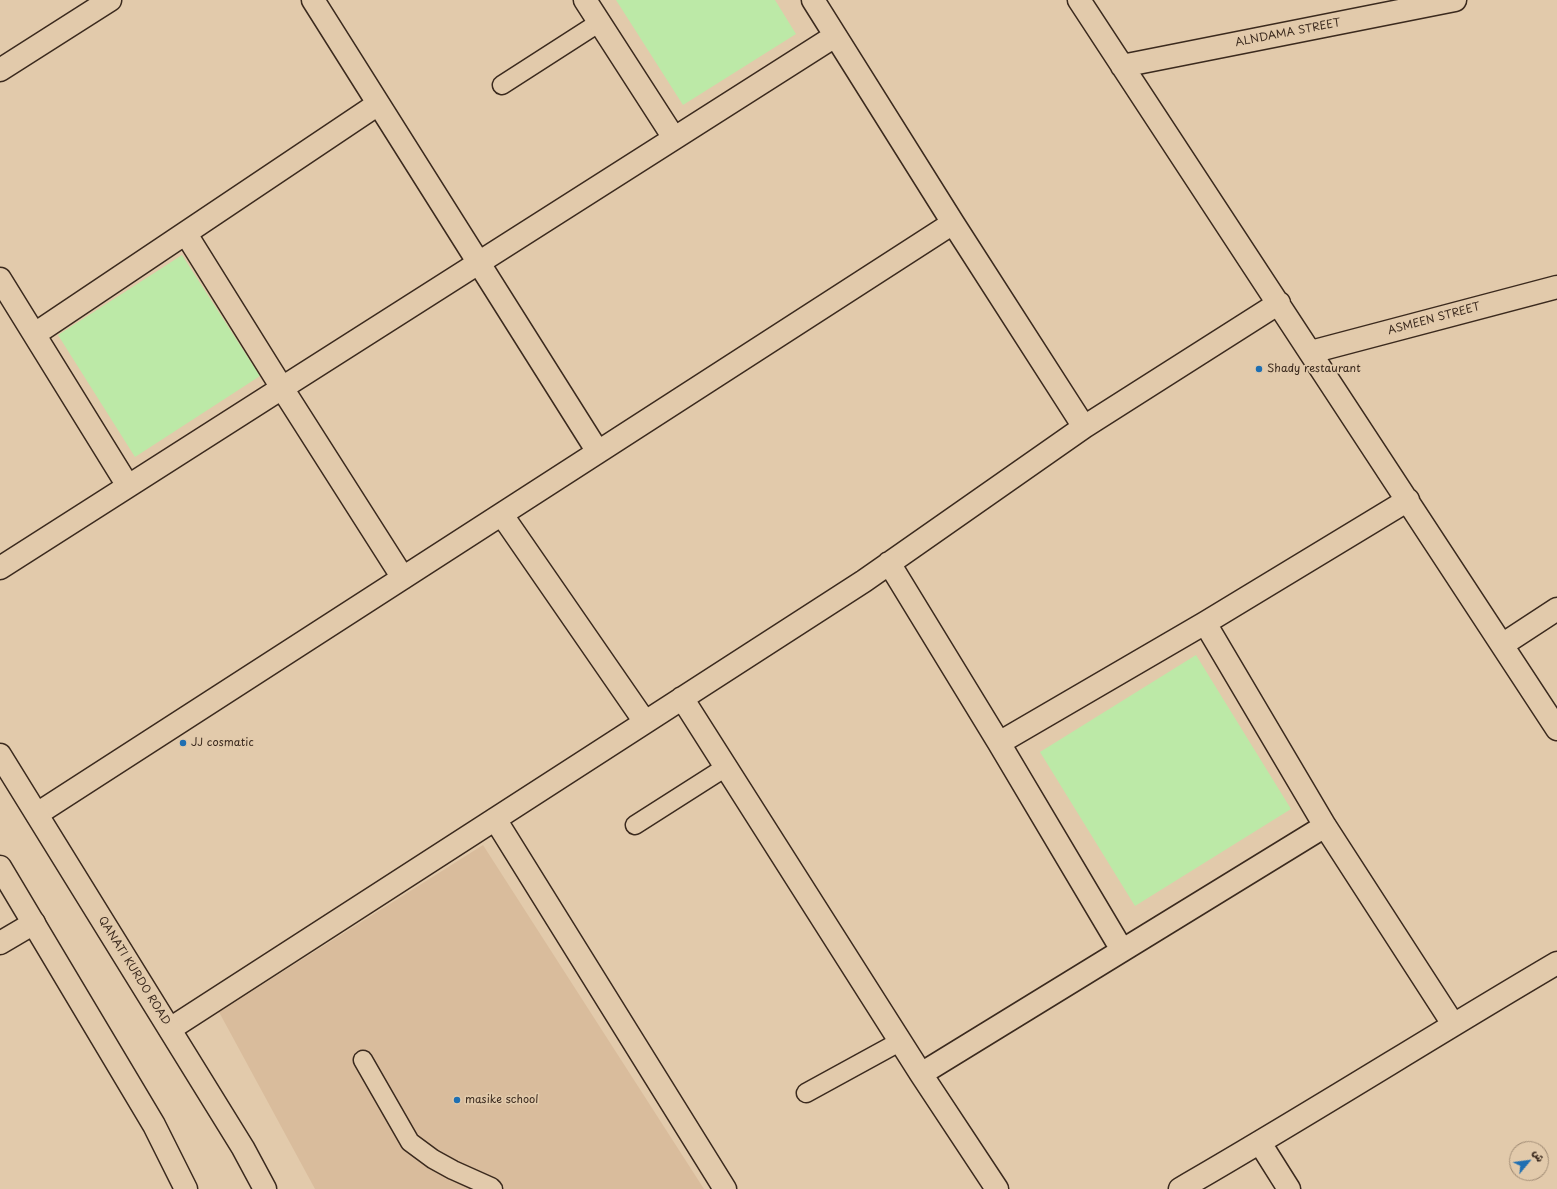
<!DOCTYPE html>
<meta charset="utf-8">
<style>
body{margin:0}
#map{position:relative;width:1557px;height:1189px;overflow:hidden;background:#e2caab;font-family:"Playpen Sans","Playpen Sans Arabic",sans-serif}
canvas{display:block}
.north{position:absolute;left:1509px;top:1141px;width:40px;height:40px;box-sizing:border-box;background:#e2caab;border:1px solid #9f8a73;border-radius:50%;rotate:61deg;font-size:11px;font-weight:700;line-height:16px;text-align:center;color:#3b2a1e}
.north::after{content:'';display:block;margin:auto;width:14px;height:18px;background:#1f6fb2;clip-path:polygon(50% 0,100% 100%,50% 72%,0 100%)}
</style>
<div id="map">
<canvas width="1557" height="1189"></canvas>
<div class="north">ش</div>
</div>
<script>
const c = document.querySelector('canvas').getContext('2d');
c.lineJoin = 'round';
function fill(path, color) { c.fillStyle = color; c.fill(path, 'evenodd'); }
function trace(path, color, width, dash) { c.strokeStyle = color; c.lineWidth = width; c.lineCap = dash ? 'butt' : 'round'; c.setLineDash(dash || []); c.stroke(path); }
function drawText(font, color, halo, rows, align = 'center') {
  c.font = font + ' "Playpen Sans",sans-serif'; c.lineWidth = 3.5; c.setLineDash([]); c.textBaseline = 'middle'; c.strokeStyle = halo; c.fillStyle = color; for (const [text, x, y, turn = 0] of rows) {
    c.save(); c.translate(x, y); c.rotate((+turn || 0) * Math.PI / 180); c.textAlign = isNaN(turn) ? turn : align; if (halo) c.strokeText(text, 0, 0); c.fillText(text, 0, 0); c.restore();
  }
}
const built = new Path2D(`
 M483,845L704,1189H315L219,1012Z`);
const green = new Path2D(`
 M616,0H775L796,34L683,105Z
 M182,255L260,376L135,457L58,335Z
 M1196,655L1291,809L1135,906L1040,752Z`);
const service = new Path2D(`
 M502,85L600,22
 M635,825L726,767
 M363,1060L410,1142L433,1159L453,1170L491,1187L493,1189
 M806,1093L901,1041`);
const minor = new Path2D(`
 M313,0L598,452
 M585,0L674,138
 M813,0L953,223L1084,427
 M1079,0L1557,729
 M1122,66L1455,0
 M0,70L110,0
 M0,279L128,486
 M35,334L378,104
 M1311,352L1557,287
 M502,515L645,722
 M889,563L999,743L1122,950
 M0,568L282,388L186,234
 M403,578L282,388L835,36
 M1205,623L1325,826L1453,1024
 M1502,645L1557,609
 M682,698L921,1074L997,1189
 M999,743L1205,623L1408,500
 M37,814L953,223
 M495,819L725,1189
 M0,943L34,923
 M170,1029L864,581L1084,427L1279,303
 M921,1074L1325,826
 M1260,1143L1289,1189
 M1180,1189C1307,1116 1431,1037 1557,963`);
const tertiary = new Path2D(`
 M0,755L243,1148L265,1189
 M0,867L154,1125L186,1189`);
const markers = [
 [1259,369,4,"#1f6fb2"],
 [183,743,4,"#1f6fb2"],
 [457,1100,4,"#1f6fb2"]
];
const streetNames = [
 ["ALNDAMA STREET",1288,33,-11],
 ["ASMEEN STREET",1434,319,-15],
 ["QANATI KURDO ROAD",134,971,58]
];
const poiNames = [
 ["Shady restaurant",1267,369],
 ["JJ cosmatic",191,743],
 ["masike school",465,1100]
];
fill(built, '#d9bc9c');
fill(green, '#bce9a7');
trace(service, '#3b2a1e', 21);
trace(minor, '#3b2a1e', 25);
trace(tertiary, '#3b2a1e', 25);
trace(service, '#e2caab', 18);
trace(minor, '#e2caab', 22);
trace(tertiary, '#e2caab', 22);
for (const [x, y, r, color] of markers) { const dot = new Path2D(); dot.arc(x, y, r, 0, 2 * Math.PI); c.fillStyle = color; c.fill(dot); trace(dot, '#e2caab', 1.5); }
drawText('11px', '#3b2a1e', '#e2caab', streetNames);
drawText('11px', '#3b2a1e', '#e2caab', poiNames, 'left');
</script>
